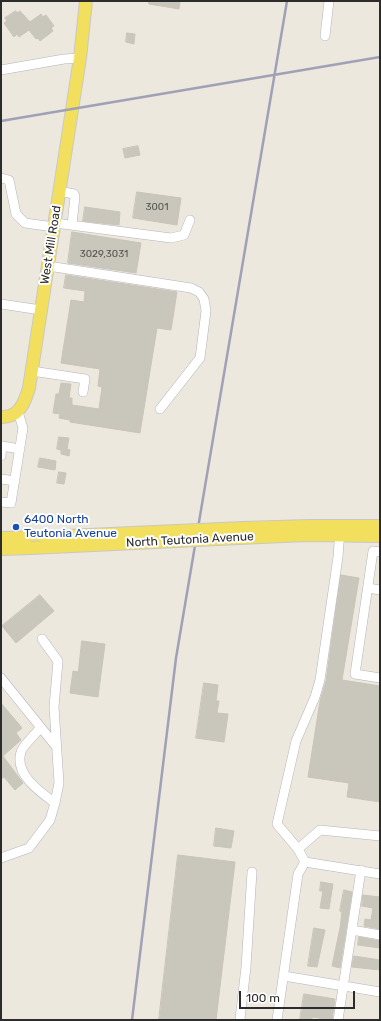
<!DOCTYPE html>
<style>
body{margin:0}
#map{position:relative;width:381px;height:1021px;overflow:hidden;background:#ede8de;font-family:Rubik,sans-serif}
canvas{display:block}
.frame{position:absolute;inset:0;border:2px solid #2c2c2c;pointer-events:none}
.scale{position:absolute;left:239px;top:991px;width:116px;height:18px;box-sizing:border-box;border:2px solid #2c2c2c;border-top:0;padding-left:5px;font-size:12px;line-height:14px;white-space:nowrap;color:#2c2c2c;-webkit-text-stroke:3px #fff;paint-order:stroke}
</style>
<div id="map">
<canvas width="381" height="1021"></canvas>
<div class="frame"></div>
<div class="scale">100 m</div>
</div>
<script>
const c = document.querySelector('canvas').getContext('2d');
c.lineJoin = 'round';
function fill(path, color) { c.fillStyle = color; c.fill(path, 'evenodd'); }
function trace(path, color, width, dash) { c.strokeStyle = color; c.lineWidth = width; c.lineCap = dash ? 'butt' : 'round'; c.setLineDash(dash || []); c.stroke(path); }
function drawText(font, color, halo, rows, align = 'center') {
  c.font = font + ' Rubik,sans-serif'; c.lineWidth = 4; c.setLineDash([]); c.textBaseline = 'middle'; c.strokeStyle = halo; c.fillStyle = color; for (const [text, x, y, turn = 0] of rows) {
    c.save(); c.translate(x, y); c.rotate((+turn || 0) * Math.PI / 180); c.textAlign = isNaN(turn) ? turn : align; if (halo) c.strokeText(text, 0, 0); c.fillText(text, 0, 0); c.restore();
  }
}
const building = new Path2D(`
 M149,1H180L179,9L149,4Z
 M16,11L17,13L20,11L30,22L41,14L43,17L46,15L54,26L51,28L53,31L40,41L38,38L36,39L29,30L19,37L17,34L14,37L4,23L7,21L5,18Z
 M127,33L135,34L134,44L126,42Z
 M138,146L140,155L125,158L123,149Z
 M137,192L181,198L177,225L133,218Z
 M85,207L120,212L119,225L83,221Z
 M72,232L141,243L136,273L68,263Z
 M66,275L177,292L171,330L157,328L140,433L70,422V420L59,418L60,414L53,413L56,394H59L61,383L71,384L69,398H72V405L99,409L102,387L98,386L100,369L61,363L71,300L84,302L85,291L64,288Z
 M59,437L69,438L67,449L70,450L69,456L61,454V450L57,449Z
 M40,458L56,461L55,470L38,467Z
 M59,472L66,473L64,484L57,483Z
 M341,575L359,578L342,680L380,686V802L347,797L349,783L308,777L320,701L326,681Z
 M40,595L54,611L16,643L2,626Z
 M82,641L105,644L98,697L70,693L73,671L78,672Z
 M204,683L218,685L216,701H219L217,713L228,714L224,742L196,738Z
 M1,703L22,728L16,733L21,740L3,756L23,783L15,790L4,777L1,779Z
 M216,828L234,831L231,848L214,846Z
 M178,855L235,862L216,1020H159Z
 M321,882L333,884L329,909L320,908L323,891H320Z
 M344,890L352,892L340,968L332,966L340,928L342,912L340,911Z
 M363,895L380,897V929L364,926L365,919L371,920L373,908L362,906Z
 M314,928L325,930L317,967L308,966Z
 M359,937L380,941V948L358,945Z
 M354,956L380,960V970L352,967Z
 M304,994L335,999L332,1020L312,1017V1020H300Z`);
const minor = new Path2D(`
 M325,36L329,1
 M1,70L64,59L80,58
 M1,178L9,180L16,214L25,223L54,227
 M59,191L74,194L75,196L72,225
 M55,223L171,238L184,235L190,220
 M48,266L191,288L199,292L204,299L206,311L200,358L160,409
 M1,304L41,310
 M32,371L85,379L83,392
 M1,456L2,446L20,449
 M1,479L15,481
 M1,502L11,503L23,428L18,412
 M380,552L373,551L355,674L380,678
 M368,588L380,590
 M1,678L55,745
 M40,728C36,734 22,746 21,752C14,774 40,792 55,803
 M298,849L320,830L380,836
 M1,858L29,848L50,820L55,803L59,783L54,707L58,661L42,639
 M305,862L298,849L277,824L296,741L315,697L320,680L338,557L340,530
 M305,862L380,874
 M352,930L380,935
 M284,976L380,992
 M240,1019L246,967L252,872
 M277,1020L298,874L305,862
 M338,1020L361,870`);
const major = new Path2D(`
 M1,417C19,418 25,402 29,388L80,58L86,1
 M243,528L310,526H380
 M1,538L44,537
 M239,538L307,535L380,536
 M1,549L31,548`);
const rail = new Path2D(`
 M1,121L380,57
 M132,1020L176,658L287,1`);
const majorBridge = new Path2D(`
 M44,537L243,528
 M31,548L239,538`);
const markers = [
 [16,527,4,"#1a4fb4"]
];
const numberNames = [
 ["3001",157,207],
 ["3029,3031",104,254]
];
const streetNames = [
 ["West Mill Road",51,245,-81],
 ["North Teutonia Avenue",190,540,-3]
];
const transitNames = [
 ["6400 North",24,520],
 ["Teutonia Avenue",24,534]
];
fill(building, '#c9c6bc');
trace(building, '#c9c4b7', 1);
trace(minor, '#b2b2bf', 10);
trace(major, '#c8c8c8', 14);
trace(minor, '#fff', 9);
trace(major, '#f2df5e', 12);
trace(rail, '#a0a1b6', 2.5);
trace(majorBridge, '#c8c8c8', 14, []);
trace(majorBridge, '#f2df5e', 12);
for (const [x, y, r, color] of markers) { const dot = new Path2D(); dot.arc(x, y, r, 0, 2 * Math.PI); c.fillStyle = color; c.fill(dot); trace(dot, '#fff', 1.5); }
drawText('10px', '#535250', null, numberNames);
drawText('12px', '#2c2c2c', '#fff', streetNames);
drawText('12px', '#164399', '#fff', transitNames, 'left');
</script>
